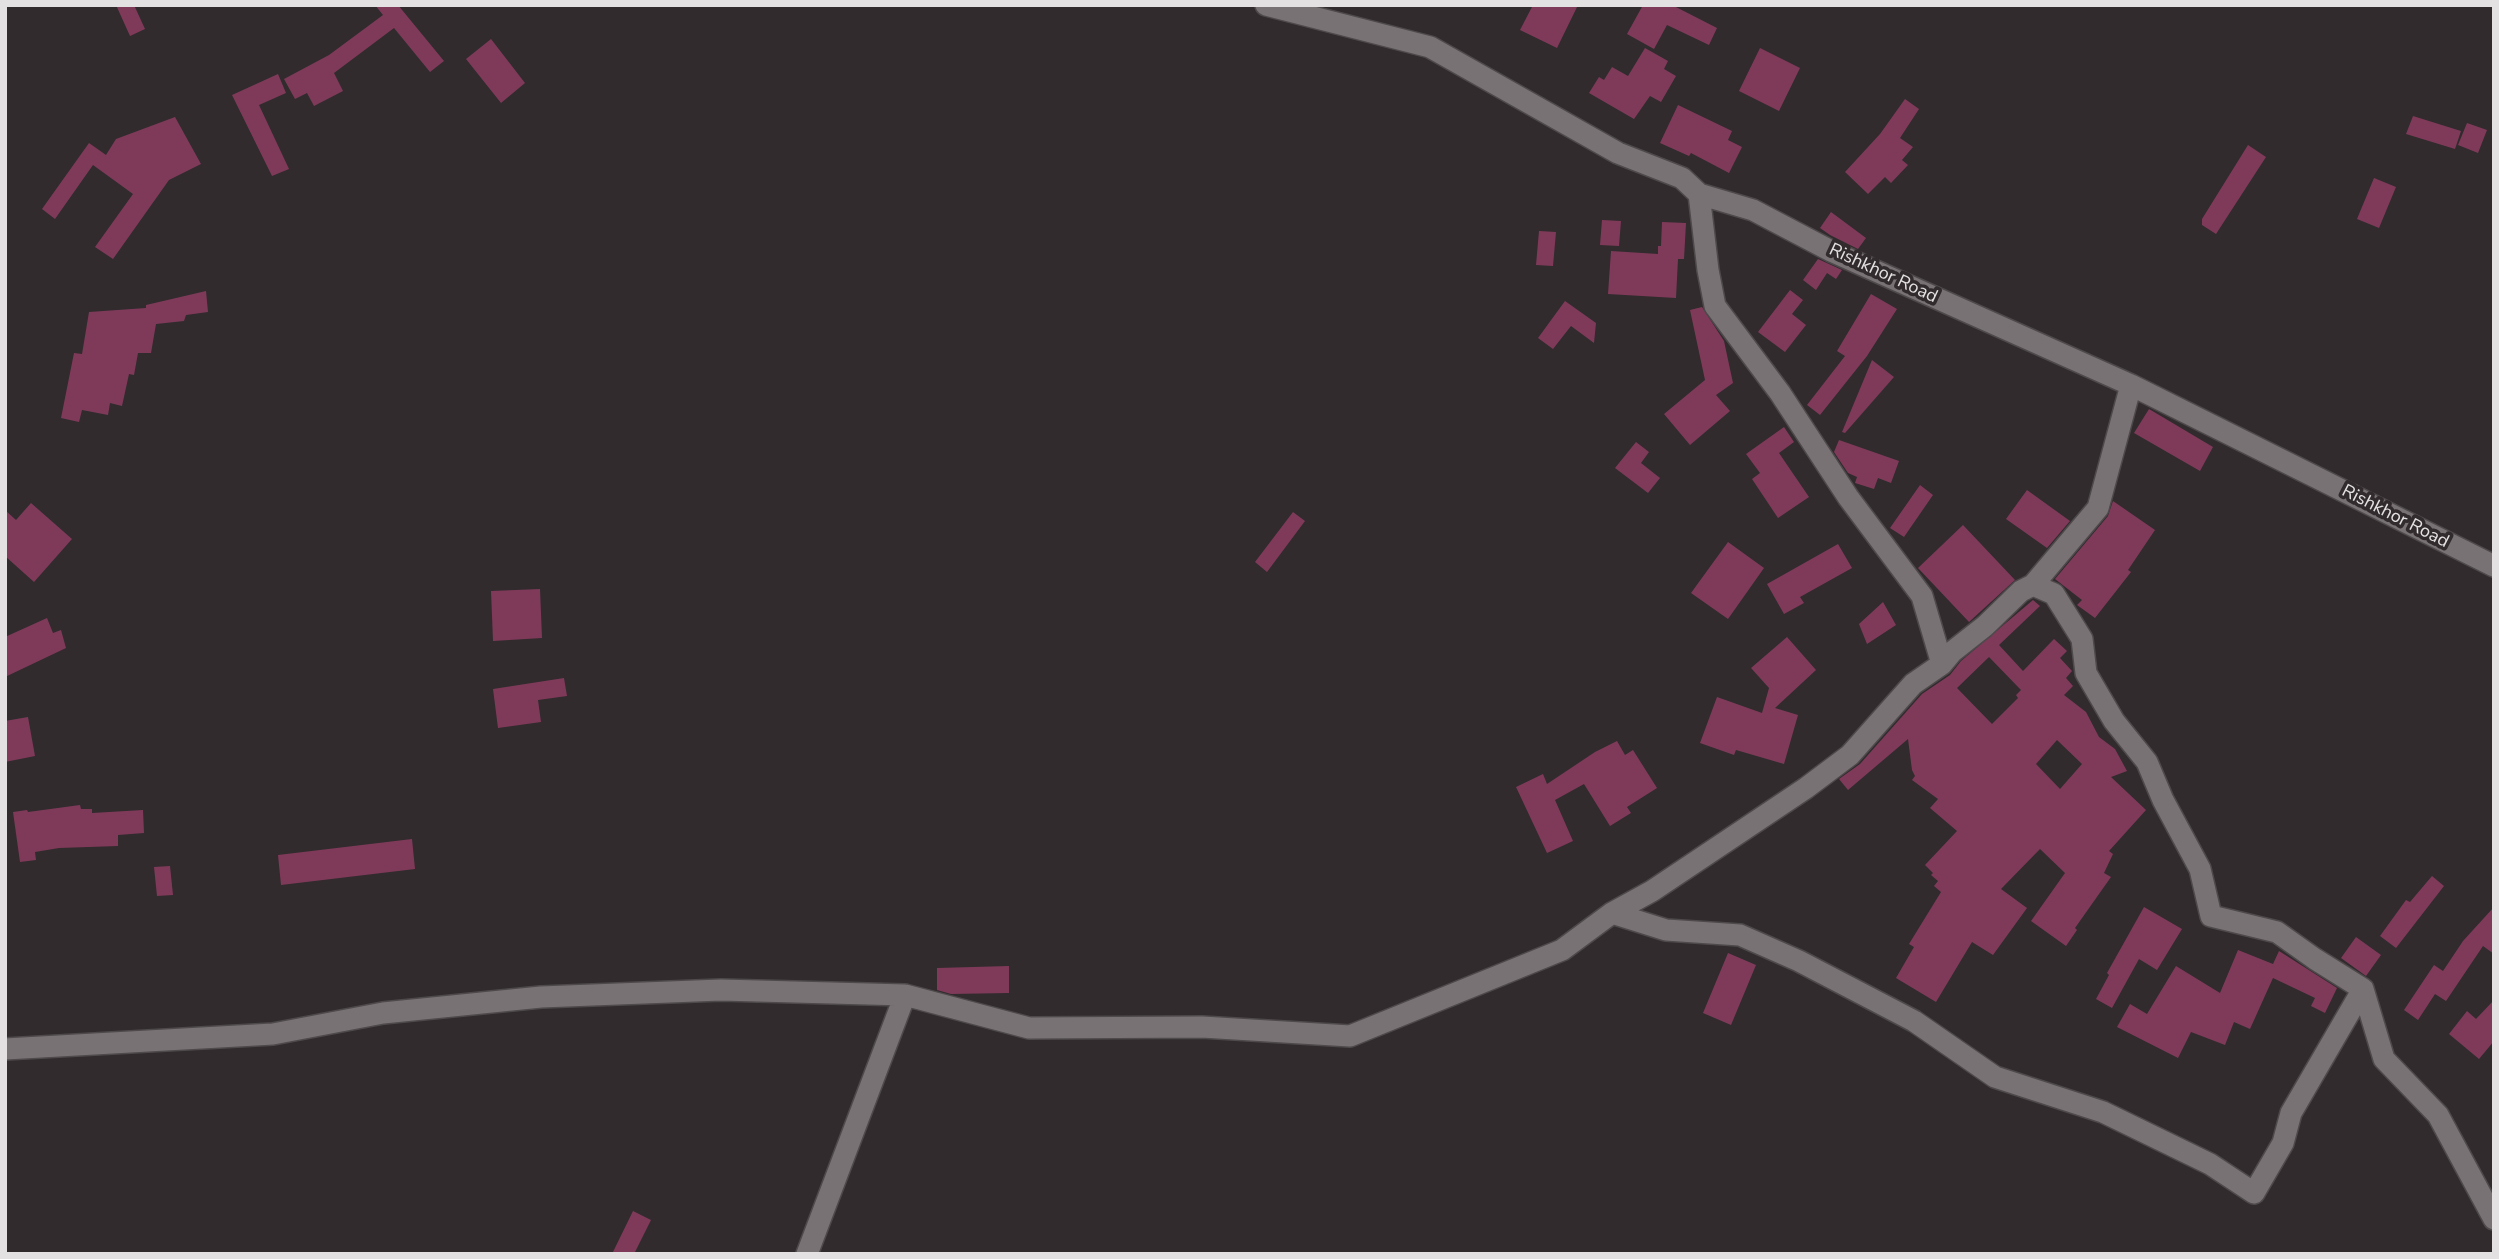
<!DOCTYPE html>
<style>
body{margin:0}
#map{position:relative;width:2499px;height:1259px;overflow:hidden;background:#312b2d;font-family:"Nunito Sans",sans-serif}
canvas{display:block}
.frame{position:absolute;inset:0;border:7px solid #e4e1e2;pointer-events:none}
</style>
<div id="map">
<canvas width="2499" height="1259"></canvas>
<div class="frame"></div>
</div>
<script>
const c = document.querySelector('canvas').getContext('2d');
c.lineJoin = 'round';
function fill(path, color) { c.fillStyle = color; c.fill(path, 'evenodd'); }
function trace(path, color, width, dash) { c.strokeStyle = color; c.lineWidth = width; c.lineCap = dash ? 'butt' : 'round'; c.setLineDash(dash || []); c.stroke(path); }
function drawText(font, color, halo, rows, align = 'center') {
  c.font = font + ' "Nunito Sans",sans-serif'; c.lineWidth = 7; c.setLineDash([]); c.textBaseline = 'middle'; c.strokeStyle = halo; c.fillStyle = color; for (const [text, x, y, turn = 0] of rows) {
    c.save(); c.translate(x, y); c.rotate((+turn || 0) * Math.PI / 180); c.textAlign = isNaN(turn) ? turn : align; if (halo) c.strokeText(text, 0, 0); c.fillText(text, 0, 0); c.restore();
  }
}
const building = new Path2D(`
 M116,5H134L145,29L130,36Z
 M375,5H398L444,61L430,72L394,28L334,73L343,91L314,106L307,93L295,99L284,79L329,55L383,15Z
 M1533,5H1578L1557,48L1520,30Z
 M1643,5H1672L1717,28L1709,45L1667,25L1654,49L1627,34Z
 M491,39L525,83L501,103L466,59Z
 M1645,48L1668,61L1664,69L1676,76L1661,102L1650,96L1634,119L1589,93L1599,77L1604,80L1612,67L1628,76Z
 M1760,48L1800,68L1779,111L1739,91Z
 M278,74L286,93L259,105L289,169L272,176L232,95Z
 M1905,99L1919,109L1900,138L1913,147L1902,160L1908,165L1891,183L1885,177L1868,194L1845,172L1880,134Z
 M1678,105L1732,131L1728,140L1742,147L1729,173L1691,153L1689,156L1660,143Z
 M2413,116L2461,131L2455,149L2406,134Z
 M175,117L201,164L169,180L113,259L95,247L133,194L93,165L55,219L42,209L89,143L106,155L116,139Z
 M2467,123L2487,130L2478,153L2458,145Z
 M2248,145L2266,157L2216,234L2202,225V219Z
 M2374,178L2396,187L2379,228L2357,219Z
 M1831,212L1866,238L1858,249L1830,235L1820,228Z
 M1602,220L1621,221L1619,246L1600,245Z
 M1662,222L1686,223L1684,259H1678L1676,298L1608,294L1611,251L1658,254V246H1661Z
 M1539,231L1556,232L1553,266L1536,265Z
 M1818,259L1842,270L1836,279L1827,273L1816,290L1803,280Z
 M1790,290L1803,300L1792,314L1806,325L1785,352L1758,332Z
 M206,291L208,312L186,315L184,321L156,324L151,353H138L134,375L129,374L122,406L110,403L108,415L82,410L79,422L61,418L74,353L82,354L89,312L146,308V305Z
 M1871,294L1897,309L1867,356L1820,415L1807,405L1845,356L1837,351Z
 M1565,301L1596,323L1594,343L1571,326L1553,349L1538,338Z
 M1702,307L1724,341L1733,383L1716,395L1730,411L1690,445L1664,414L1705,380L1690,310Z
 M1872,360L1894,377L1845,433L1842,432Z
 M2149,409L2213,447L2200,471L2134,433Z
 M1784,427L1794,442L1779,453L1809,497L1778,518L1752,479L1760,473L1746,454Z
 M1839,440L1899,461L1891,483L1878,478L1874,489L1855,483L1857,477L1848,473L1834,452Z
 M1636,442L1649,452L1641,463L1660,478L1648,493L1615,468Z
 M1920,485L1933,495L1904,537L1890,528Z
 M2027,490L2070,521L2047,548L2006,519Z
 M2113,501L2155,530L2128,570L2131,572L2095,618L2077,605L2082,600L2055,579L2108,516Z
 M31,503L72,539L34,582L5,556V510L16,520Z
 M1293,512L1305,521L1267,572L1255,562Z
 M1963,525L2015,580L1969,622L1918,568Z
 M1728,542L1764,568L1728,619L1691,593Z
 M1838,544L1852,568L1800,597L1804,603L1784,614L1767,584Z
 M540,589L542,638L493,641L491,591Z
 M2033,600L2040,606L1999,645L2023,671L2054,639L2067,651L2060,658L2072,671L2066,678L2073,686L2064,695L2086,712L2099,737L2115,749L2127,771L2111,777L2146,810L2109,851L2113,854L2104,873L2111,877L2075,928L2077,930L2066,946L2031,921L2065,873L2040,849L2001,889L2027,908L1993,955L1972,942L1936,1002L1896,978L1914,947L1909,944L1941,892L1934,886L1938,881L1931,875L1933,873L1925,865L1957,831L1930,808L1938,799L1912,780L1915,776L1912,770L1908,739L1848,790L1839,779L1860,764L1922,694L1950,675L1961,661ZM1989,657L2021,690L2016,695L2018,698L1992,724L1957,688ZM2057,740L2082,764L2060,789L2036,764Z
 M1883,602L1896,625L1867,644L1859,624Z
 M47,618L53,633L61,630L66,648L5,677V637Z
 M1787,637L1816,670L1775,708L1798,715L1784,764L1736,750L1734,755L1700,743L1717,697L1762,713L1769,688L1751,668Z
 M564,678L567,696L538,700L541,722L498,728L493,689Z
 M28,717L35,756L5,762V721Z
 M1617,741L1625,755L1633,750L1657,788L1627,807L1631,813L1610,826L1584,784L1555,800L1573,841L1547,853L1516,787L1543,774L1547,784L1595,752Z
 M80,805L81,809H92V813L143,810L144,833L118,835V846L59,848L35,852L36,860L20,862L13,812L27,810L28,812Z
 M412,839L415,869L281,885L278,855Z
 M170,866L173,895L157,896L154,867Z
 M2432,876L2444,886L2396,948L2380,936L2406,900L2410,902Z
 M2144,907L2182,929L2157,970L2139,959L2112,1008L2096,999L2109,975L2107,973Z
 M2494,907V954L2483,946L2446,1001L2435,994L2418,1020L2404,1010L2434,965L2443,971L2463,941Z
 M2356,937L2381,955L2366,976L2341,958Z
 M2238,950L2273,964L2279,951L2337,988L2325,1013L2311,1006L2315,998L2273,978L2250,1029L2234,1022L2225,1045L2191,1032L2178,1058L2117,1027L2130,1004L2147,1014L2176,966L2220,993Z
 M1728,953L1756,965L1731,1025L1703,1013Z
 M1009,966V993L951,994L937,990V968Z
 M2494,1000V1041L2479,1059L2449,1034L2467,1011L2476,1019Z
 M633,1211L651,1220L634,1254H612Z`);
const minor = new Path2D(`
 M1266,5L1430,47L1618,153L1682,178L1699,194L1753,210L1831,251L2131,385L2494,566
 M1699,194L1708,270L1715,306L1780,393L1848,497L1922,596L1942,664
 M2033,585L2054,594L2082,639L2086,673L2114,721L2147,762L2163,800L2200,869L2211,916L2277,932L2315,959L2363,989L2384,1059L2438,1115L2494,1219
 M1612,913L1666,930L1740,935L1799,961L1914,1021L1995,1077L2103,1112L2210,1164L2254,1193L2283,1143L2291,1113L2363,989
 M905,995L1029,1028L1202,1027L1350,1036L1562,950L1612,913L1652,891L1806,788L1850,755L1913,684L1942,664L1952,652L1985,626L2021,591L2033,585L2098,508L2131,385
 M5,1049L273,1034L383,1013L541,997L721,990L905,995L807,1254`);
const streetNames = [
 ["Rishkhor Road",1883,274,25],
 ["Rishkhor Road",2395,517,27]
];
fill(building, '#7f3a5a');
trace(minor, '#4e494b', 24);
trace(minor, '#797275', 21);
drawText('18px', '#e4e1e2', '#312b2d', streetNames);
</script>
